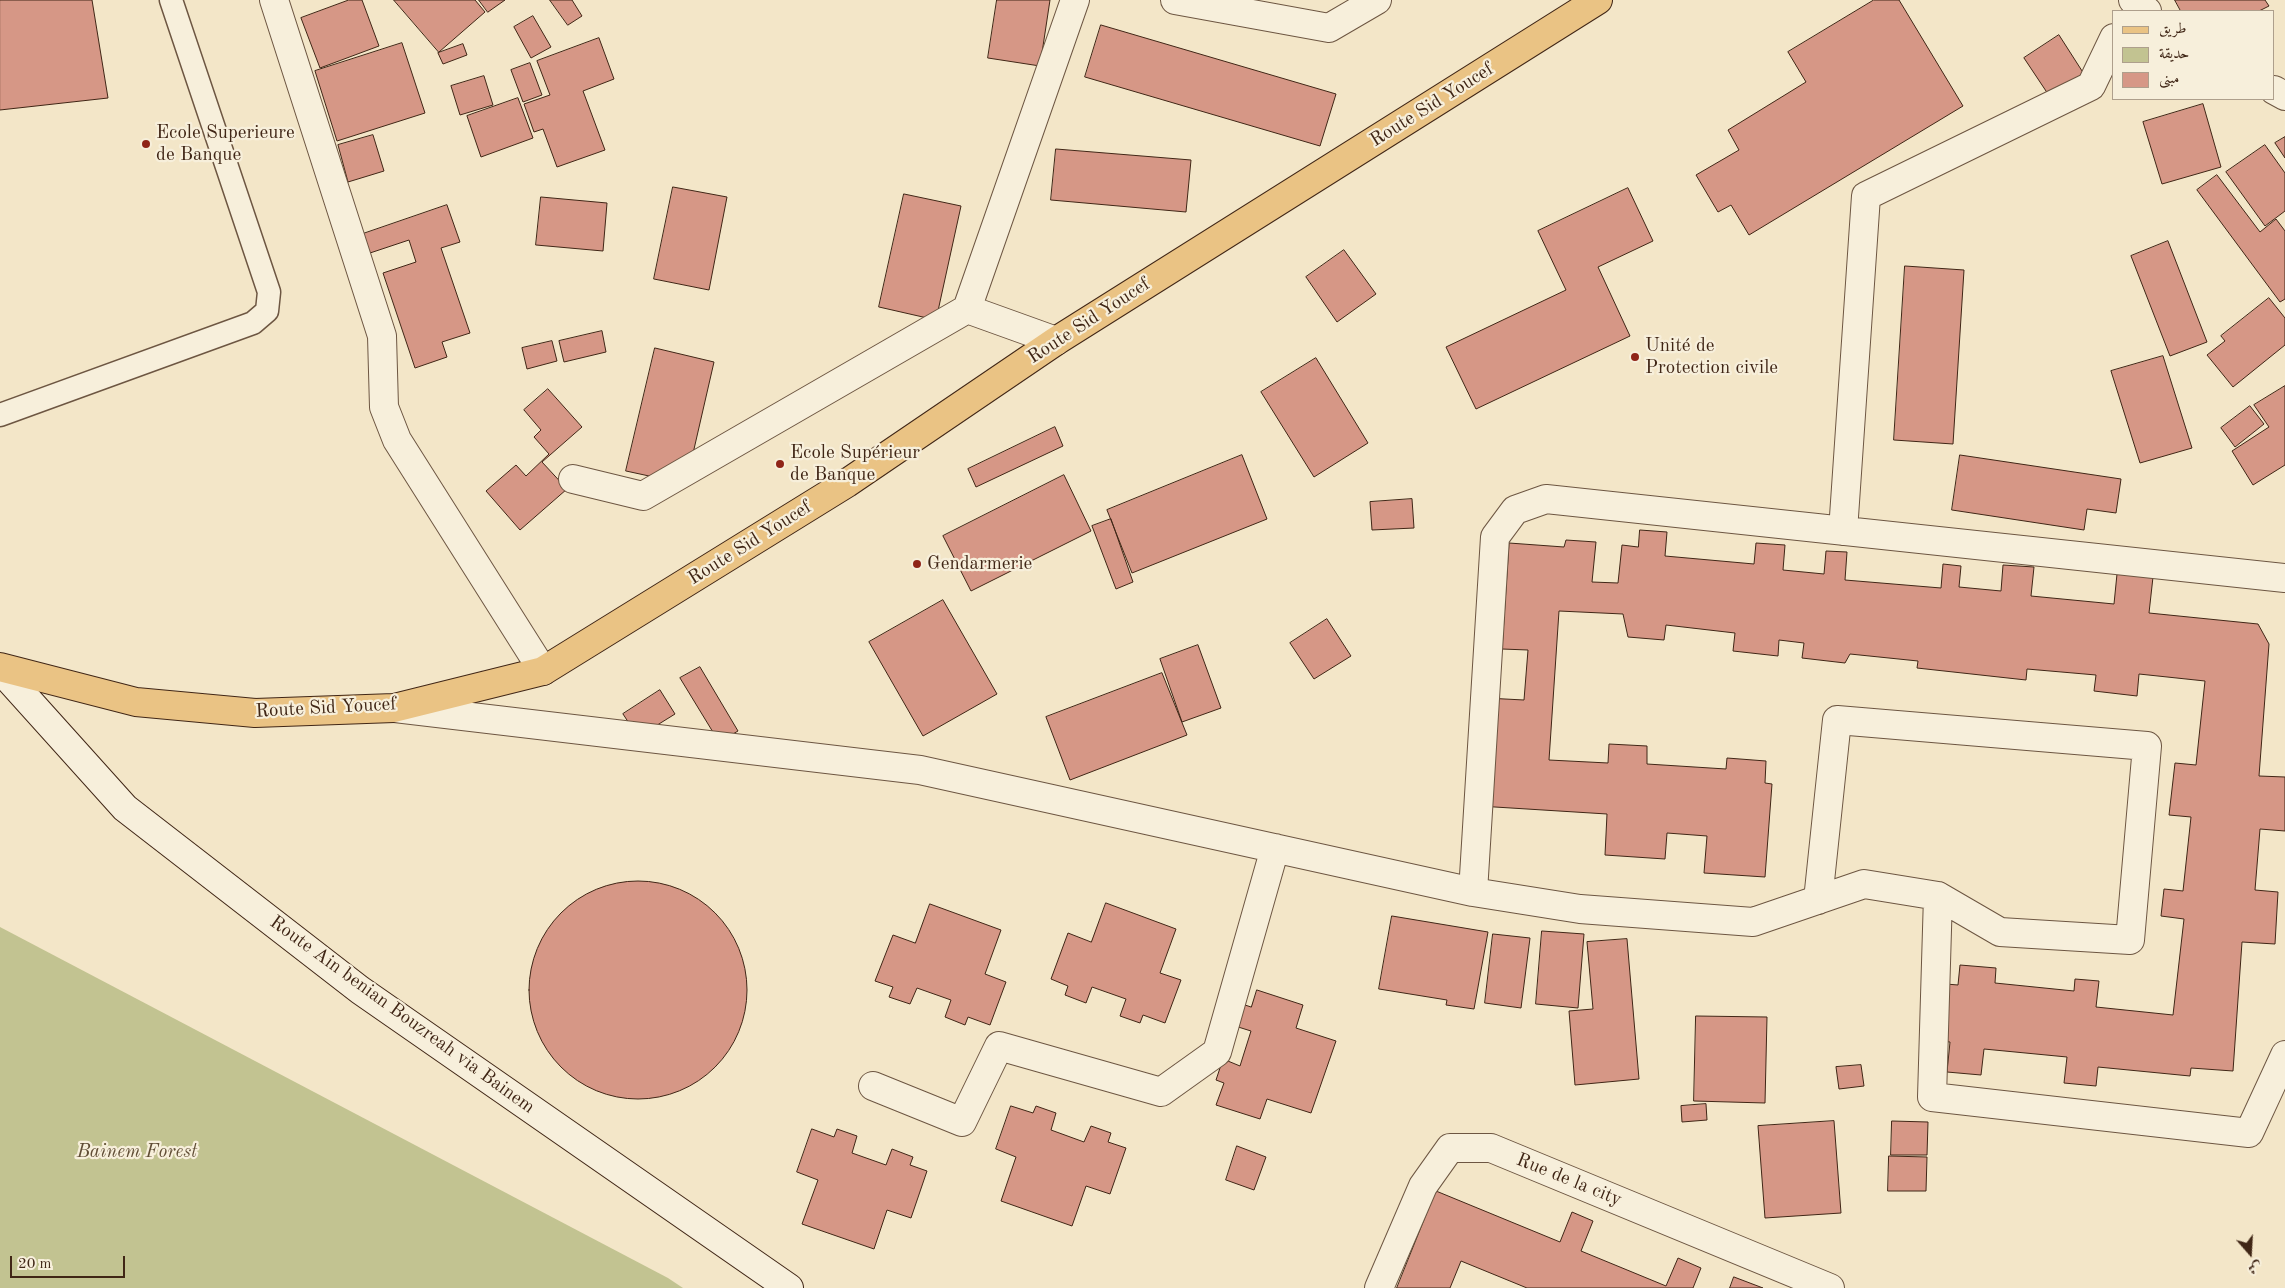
<!DOCTYPE html>
<meta charset="utf-8">
<style>
body{margin:0}
#map{position:relative;width:2285px;height:1288px;overflow:hidden;background:#f3e6c8;font-family:"Old Standard TT",Amiri,serif}
canvas{display:block}
.legend{position:absolute;left:2112px;top:10px;width:162px;height:90px;box-sizing:border-box;background:#f7efdb;border:1px solid #ae9f8c;margin:0;padding:6px 9px;list-style:none;font-size:15px;color:#402616}
.legend li{display:flex;align-items:center;gap:10px;height:25px}
.legend b{width:25px;border:1px solid #ae9f8c}
.north{position:absolute;left:2225px;top:1228px;width:50px;height:50px;-webkit-text-stroke:4px #f7efdb;paint-order:stroke;rotate:161deg;font-size:14px;font-weight:700;line-height:20px;text-align:center;color:#402616}
.north::after{content:'';display:block;margin:auto;width:18px;height:22px;background:#402616;clip-path:polygon(50% 0,100% 100%,50% 72%,0 100%)}
.scale{position:absolute;left:10px;top:1256px;width:115px;height:22px;box-sizing:border-box;border:2px solid #402616;border-top:0;padding-left:6px;font-size:15px;line-height:18px;white-space:nowrap;color:#402616;-webkit-text-stroke:4px #f7efdb;paint-order:stroke}
</style>
<div id="map">
<canvas width="2285" height="1288"></canvas>
<ul class="legend">
<li><b style="height:6px;background:#eac384"></b>طريق</li>
<li><b style="height:14px;background:#c2c391"></b>حديقة</li>
<li><b style="height:14px;background:#d69786"></b>مبنى</li>
</ul>
<div class="north">ش</div>
<div class="scale">20 m</div>
</div>
<script>
const c = document.querySelector('canvas').getContext('2d');
c.lineJoin = 'round';
function fill(path, color) { c.fillStyle = color; c.fill(path, 'evenodd'); }
function trace(path, color, width, dash) { c.strokeStyle = color; c.lineWidth = width; c.lineCap = dash ? 'butt' : 'round'; c.setLineDash(dash || []); c.stroke(path); }
function drawText(font, color, halo, rows, align = 'center') {
  c.font = font + ' "Old Standard TT",serif'; c.lineWidth = 4.5; c.setLineDash([]); c.textBaseline = 'middle'; c.strokeStyle = halo; c.fillStyle = color; for (const [text, x, y, turn = 0] of rows) {
    c.save(); c.translate(x, y); c.rotate((+turn || 0) * Math.PI / 180); c.textAlign = isNaN(turn) ? turn : align; if (halo) c.strokeText(text, 0, 0); c.fillText(text, 0, 0); c.restore();
  }
}
const green = new Path2D(`
 M0,927L668,1278L683,1288H0Z`);
const building = new Path2D(`
 M0,0H92L108,98L0,110Z
 M349,0H362L379,46L320,68L301,18Z
 M394,0H475L485,12L439,52Z
 M479,0H505L488,12Z
 M550,0H572L582,16L568,25Z
 M997,0H1050L1040,66L988,58Z
 M1874,0H1899L1963,106L1749,235L1731,205L1718,212L1696,175L1739,150L1728,130L1806,82L1788,52Z
 M2175,0H2265L2269,6L2259,11H2181Z
 M533,16L551,47L531,58L514,27Z
 M1101,25L1336,94L1320,146L1085,77Z
 M2059,35L2084,74L2050,97L2024,58Z
 M599,38L614,79L583,91L605,150L557,167L543,129L534,132L524,104L550,95L537,61Z
 M402,43L425,113L337,141L315,71Z
 M463,44L467,55L443,64L438,53Z
 M530,63L542,95L523,102L511,70Z
 M484,76L493,105L460,115L451,86Z
 M518,98L533,138L481,157L467,116Z
 M2203,104L2221,167L2162,184L2143,122Z
 M373,135L384,171L348,182L338,145Z
 M2285,137V158L2275,143Z
 M2265,145L2285,173V211L2265,226L2226,172Z
 M1056,149L1191,160L1186,212L1051,200Z
 M2217,175L2260,232L2276,219L2285,231V299L2280,302L2197,190Z
 M673,187L727,197L709,290L654,279Z
 M1628,188L1653,241L1598,267L1630,336L1476,409L1446,347L1566,290L1538,231Z
 M904,194L961,206L936,320L879,307Z
 M541,197L607,203L603,251L536,245Z
 M447,205L460,242L441,248L470,333L442,342L447,357L415,368L383,273L416,262L409,240L364,255L357,236Z
 M2168,241L2207,342L2170,356L2131,256Z
 M1344,250L1376,294L1337,322L1306,277Z
 M1905,266L1964,270L1953,444L1894,440Z
 M2269,298L2285,318V345L2233,387L2207,355L2225,341L2221,336Z
 M602,331L606,352L564,362L559,341Z
 M552,341L557,361L527,369L522,348Z
 M655,348L714,362L686,484L626,471Z
 M2163,356L2192,448L2140,463L2111,371Z
 M1316,358L1368,443L1314,477L1261,392Z
 M2285,386V465L2253,485L2232,451L2269,427L2254,405Z
 M548,389L582,427L542,462L567,489L520,530L486,491L516,465L526,476L549,454L534,437L541,430L524,410Z
 M2250,406L2264,424L2235,447L2221,428Z
 M1055,427L1063,446L976,487L968,469Z
 M1242,455L1267,519L1132,573L1107,510Z
 M1960,455L2121,479L2116,513L2087,509L2084,530L1952,510Z
 M1064,475L1091,531L971,591L943,536Z
 M1412,499L1414,528L1372,530L1370,502Z
 M1111,519L1133,582L1116,589L1092,526Z
 M1640,530L1667,532L1665,556L1754,564L1756,543L1785,545L1783,570L1824,574L1826,551L1847,552L1845,580L1941,588L1943,564L1961,566L1959,587L2001,591L2003,565L2034,567L2031,596L2114,604L2117,574L2153,577L2149,613L2258,624L2269,644L2259,776L2285,777V831L2260,829L2255,890L2278,892L2275,944L2242,942L2233,1071L2191,1068L2190,1076L2098,1067L2096,1086L2064,1083L2067,1057L1984,1049L1981,1075L1947,1072L1950,1042L1940,1041L1946,984L1958,985L1960,965L1996,968L1995,983L2074,991L2075,979L2099,981L2096,1007L2173,1015L2184,919L2161,916L2164,889L2183,891L2191,817L2169,815L2175,763L2196,765L2205,681L2139,674L2137,696L2094,691L2096,675L2027,669L2026,680L1917,668L1918,661L1850,654L1845,663L1802,658L1804,643L1779,640L1778,656L1733,651L1735,633L1666,625L1664,640L1628,637L1623,614L1559,611L1549,760L1608,763L1609,744L1647,746V764L1726,769L1727,758L1766,761L1765,783L1772,784L1765,877L1704,873L1707,836L1667,833L1665,859L1605,855L1607,814L1479,806L1486,698L1524,700L1528,650L1502,649L1509,543L1564,547L1566,540L1596,542L1592,582L1618,583L1622,545L1638,547Z
 M943,600L997,694L923,736L869,642Z
 M1327,619L1351,656L1314,679L1290,643Z
 M1198,645L1221,708L1182,722L1160,659Z
 M700,667L738,731L719,742L680,678Z
 M1162,673L1187,735L1070,780L1046,717Z
 M660,690L675,714L638,737L623,714Z
 M529 990a109 109 0 1 1 218 0a109 109 0 1 1-218 0Z
 M1106,903L1176,929L1160,973L1181,980L1165,1023L1143,1015L1140,1023L1120,1016L1126,999L1092,987L1086,1003L1065,995L1068,986L1051,979L1068,933L1091,942Z
 M930,904L1001,930L985,974L1006,982L990,1025L968,1017L965,1025L945,1017L951,1000L917,988L910,1004L889,997L893,987L875,981L893,935L915,943Z
 M1392,916L1488,932L1474,1009L1446,1005L1447,1000L1379,989Z
 M1542,931L1584,934L1578,1008L1536,1004Z
 M1493,934L1530,938L1521,1008L1485,1003Z
 M1627,939L1639,1079L1575,1085L1569,1011L1593,1009L1587,942Z
 M1257,990L1303,1005L1296,1028L1336,1041L1311,1113L1267,1099L1260,1119L1216,1105L1224,1083L1216,1080L1223,1059L1240,1066L1251,1031L1235,1026L1242,1004L1251,1007Z
 M1696,1016L1767,1017L1765,1103L1694,1101Z
 M1861,1065L1864,1086L1839,1089L1836,1067Z
 M1706,1104L1707,1120L1682,1122L1681,1106Z
 M1011,1106L1033,1113L1036,1106L1056,1113L1051,1130L1084,1142L1091,1126L1111,1133L1108,1142L1126,1148L1110,1194L1086,1186L1072,1226L1001,1201L1016,1157L996,1149Z
 M1834,1121L1841,1213L1765,1218L1758,1126Z
 M1892,1121L1928,1122L1927,1155H1891Z
 M812,1129L834,1137L837,1129L857,1136L852,1153L886,1165L892,1149L913,1157L910,1165L927,1171L911,1218L887,1210L874,1249L802,1224L818,1180L797,1172Z
 M1237,1146L1266,1157L1254,1190L1226,1180Z
 M1889,1156L1927,1157L1926,1191H1888Z
 M1436,1191L1560,1242L1572,1212L1593,1221L1581,1251L1666,1286L1678,1258L1701,1268L1693,1288H1527L1461,1261L1450,1288H1397Z
 M1734,1277L1763,1288H1730Z`);
const lane = new Path2D(`
 M0,415L253,323L267,311L269,292L171,0`);
const street = new Path2D(`
 M274,0L382,336L384,407L397,440L543,671
 M1175,0L1329,28L1377,0
 M2133,0L2147,11
 M2274,90L2285,96
 M967,309L1056,341
 M573,479L643,496L967,309L1075,0
 M1843,531L1866,196L2091,86L2114,38
 M395,708L920,770L1473,892L1580,909L1753,922L1864,884L1938,896L2000,932L2130,940L2147,746L1837,720L1818,900
 M1473,892L1495,537L1515,510L1546,499L2285,578
 M1938,896L1932,1097L2249,1133L2285,1055
 M873,1086L962,1122L999,1046L1161,1092L1217,1052L1275,848
 M1379,1288L1423,1186L1450,1148H1491L1830,1288`);
const secondary = new Path2D(`
 M0,669L125,808L360,990L789,1288`);
const primary = new Path2D(`
 M0,667L136,702L255,713L394,708L543,671L847,483L1056,341L1598,0`);
const markers = [
 [146,144,5,"#8f2418"],
 [1635,357,5,"#8f2418"],
 [780,464,5,"#8f2418"],
 [917,564,5,"#8f2418"]
];
const streetNames = [
 ["Route Sid Youcef",1432,105,-32],
 ["Route Sid Youcef",1089,321,-33],
 ["Route Sid Youcef",750,543,-32],
 ["Route Sid Youcef",326,708,-3],
 ["Route Ain benian Bouzreah via Bainem",402,1015,36],
 ["Rue de la city",1569,1180,22]
];
const poiNames = [
 ["Ecole Superieure",156,133],
 ["de Banque",156,155],
 ["Unité de",1645,346],
 ["Protection civile",1645,368],
 ["Ecole Supérieur",790,453],
 ["de Banque",790,475],
 ["Gendarmerie",927,564]
];
const parkNames = [
 ["Bainem Forest",137,1152]
];
fill(green, '#c2c391');
fill(building, '#d69786');
trace(building, '#402616', 1);
trace(lane, '#6d5642', 25);
trace(street, '#6d5642', 30);
trace(secondary, '#402616', 30);
trace(primary, '#402616', 30);
trace(lane, '#f7efdb', 22);
trace(street, '#f7efdb', 28);
trace(secondary, '#f7efdb', 28);
trace(primary, '#eac384', 28);
for (const [x, y, r, color] of markers) { const dot = new Path2D(); dot.arc(x, y, r, 0, 2 * Math.PI); c.fillStyle = color; c.fill(dot); trace(dot, '#f7efdb', 2); }
drawText('19px', '#402616', '#f7efdb', streetNames);
drawText('19px', '#402616', '#f7efdb', poiNames, 'left');
drawText('italic 19px', '#604d35', '#f7efdb', parkNames);
</script>
